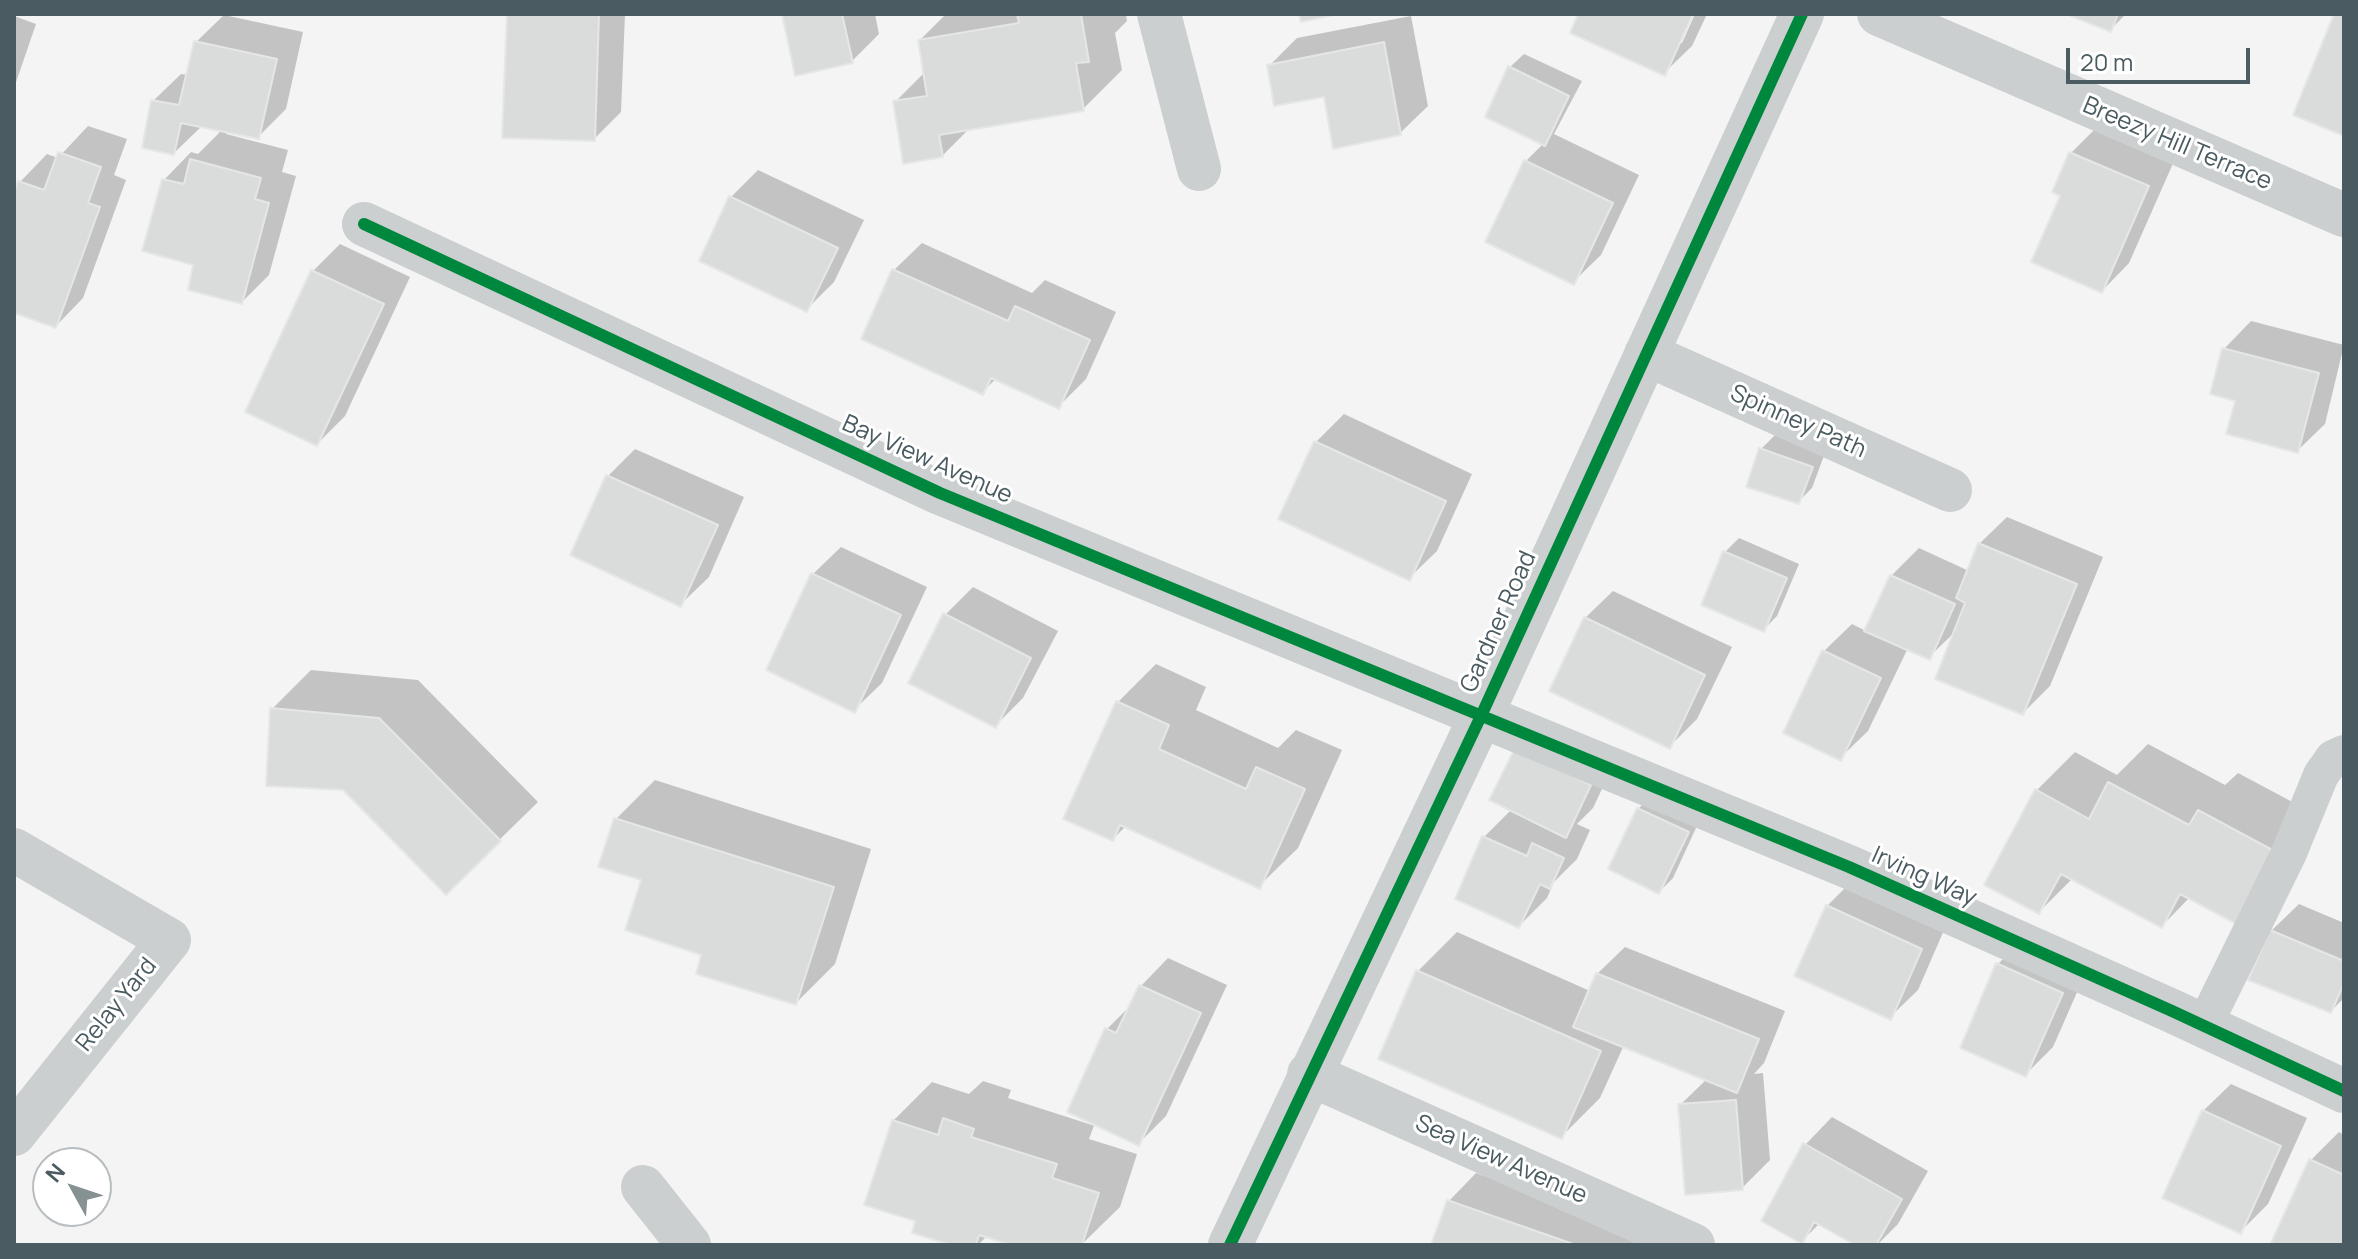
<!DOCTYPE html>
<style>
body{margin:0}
#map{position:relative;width:2358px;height:1259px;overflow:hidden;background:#f4f4f4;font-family:Manrope,sans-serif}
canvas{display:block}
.frame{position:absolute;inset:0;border:16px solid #4a5b61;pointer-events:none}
.north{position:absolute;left:32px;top:1147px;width:80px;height:80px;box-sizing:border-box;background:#fff;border:2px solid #b7bdc0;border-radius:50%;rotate:310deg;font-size:22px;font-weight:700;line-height:32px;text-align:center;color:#4a5b61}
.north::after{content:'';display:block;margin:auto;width:28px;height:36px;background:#869194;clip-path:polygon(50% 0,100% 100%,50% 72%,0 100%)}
.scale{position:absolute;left:2066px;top:48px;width:184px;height:36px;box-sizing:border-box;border:4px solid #4a5b61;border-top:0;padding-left:10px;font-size:24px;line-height:28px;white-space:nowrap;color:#4a5b61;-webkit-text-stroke:6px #fff;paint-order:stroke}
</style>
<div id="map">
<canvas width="2358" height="1259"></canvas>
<div class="frame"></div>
<div class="north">N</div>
<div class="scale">20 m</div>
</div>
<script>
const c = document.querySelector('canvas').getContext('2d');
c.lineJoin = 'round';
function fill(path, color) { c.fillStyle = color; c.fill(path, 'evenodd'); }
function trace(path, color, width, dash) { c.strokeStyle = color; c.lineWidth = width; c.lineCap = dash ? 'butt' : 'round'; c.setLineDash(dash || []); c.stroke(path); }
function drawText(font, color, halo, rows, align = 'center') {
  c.font = font + ' Manrope,sans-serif'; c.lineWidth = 6; c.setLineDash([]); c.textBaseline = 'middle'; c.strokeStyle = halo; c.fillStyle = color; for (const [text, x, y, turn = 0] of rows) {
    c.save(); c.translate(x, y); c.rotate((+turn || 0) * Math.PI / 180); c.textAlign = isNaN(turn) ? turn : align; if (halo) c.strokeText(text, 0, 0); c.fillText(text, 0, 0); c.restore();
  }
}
const shadow = new Path2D(`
 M509,14H625L621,112L594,139Z
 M784,14H875L879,34L852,61Z
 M946,14H1126L1127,21L1115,33L1122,70L1083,109L970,128L942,156L895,102L925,72L920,40Z
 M1580,14H1691L1678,43H1682L1695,14H1707L1692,46L1664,73Z
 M2069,14H2126L2110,30Z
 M224,15L303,32L286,109L258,137L226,131V134L288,150L282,172L296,176L269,275L242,302L196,264L164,180L191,152L198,154L222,130L202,126L174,153L153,101L181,74L188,75L196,42Z
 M14,16L36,24L14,88Z
 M1411,16L1428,106L1400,133L1269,66L1297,38Z
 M1524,54L1582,81L1554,134L1639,175L1601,255L1573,282L1526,161L1544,143L1510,67Z
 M88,126L127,139L114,175L126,180L83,298L56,326L14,311V198L20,182L47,154L58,158Z
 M2098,126L2175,159L2129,263L2102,291L2071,153Z
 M758,170L864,220L834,282L806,310L730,198Z
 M922,243L1032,293L1045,280L1116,312L1086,379L1058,407L996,379L982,392L894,270Z
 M340,244L410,277L345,416L317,444L313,271Z
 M2251,321L2344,345L2325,424L2297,451L2238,399L2224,349Z
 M1344,414L1472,474L1437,551L1409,578L1316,442Z
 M1775,435L1825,453L1812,488L1798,502L1761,449Z
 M635,449L744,497L709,577L681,604L608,476Z
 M2007,517L2103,557L2050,686L2023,713L1957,630L1929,657L1908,648L1868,731L1840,758L1824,651L1852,624L1866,631L1891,576L1919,548L1969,571L1979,544Z
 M1739,538L1799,564L1777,616L1763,630L1725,552Z
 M841,547L927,587L882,683L854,710L813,574Z
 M973,587L1058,631L1023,698L996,725L945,615Z
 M1613,591L1732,647L1697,719L1669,747L1585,618Z
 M1156,664L1206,687L1196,710L1278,748L1296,730L1342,750L1298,848L1259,886L1126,826L1113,839L1117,703Z
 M311,670L418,680L538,802L446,892L272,709Z
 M2148,744L2225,785L2238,773L2313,813L2276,884L2190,897L2162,926L2073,878L2039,912L2036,791L2075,752L2117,775Z
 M1617,757L1593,808L1577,824L1590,830L1577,859L1554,882L1547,898L1519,926L1457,898L1484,837L1512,809Z
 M655,780L871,849L835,964L796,1003L704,953L643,879L616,819Z
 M1652,795L1701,817L1673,878L1659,892L1638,809Z
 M1855,878L1948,921L1918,990L1890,1017L1827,906Z
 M2299,904L2344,923V998L2331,1011L2271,931Z
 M1457,932L1590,991L1597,974L1625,947L1785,1011L1764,1063L1754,1074L1763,1073L1770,1160L1742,1188L1680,1105L1707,1079L1624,1045L1600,1098L1561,1137L1380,1058L1418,971Z
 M2026,936L2089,965L2053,1047L2026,1074L1962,1047L1998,964Z
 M1168,958L1227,985L1166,1116L1138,1144L1095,1123L1089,1139L1137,1154L1120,1207L1081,1245H1017L987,1236L978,1245H958L918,1220L893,1121L932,1082L969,1094L983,1081L1011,1090L1008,1098L1092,1125L1107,1029L1132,1004L1141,986Z
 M2231,1084L2307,1118L2268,1204L2241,1231L2203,1111Z
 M1832,1117L1928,1171L1898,1224L1877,1245H1859L1820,1223L1802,1241L1805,1145Z
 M2339,1132L2344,1135V1245H2275L2311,1160Z
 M1476,1173L1641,1231L1636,1245H1433L1449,1201Z`);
const building = new Path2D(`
 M507,14H599L595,141L502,138Z
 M782,14H842L853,63L795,76Z
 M1017,14H1081L1089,62L1076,63L1084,111L939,135L943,157L903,164L893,101L927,96L918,40L1019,23Z
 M1299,14H1338L1301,22Z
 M1578,14H1693L1665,76L1570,33Z
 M2066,14H2118L2111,32Z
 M2334,14H2344V136L2293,115Z
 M194,41L277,59L259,139L181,123L174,155L142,148L151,100L179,105Z
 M1384,42L1401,135L1333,149L1324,97L1274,106L1267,65Z
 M1508,66L1569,96L1545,146L1485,117Z
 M58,152L101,167L88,203L100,207L56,328L14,313V192L18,181L44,190Z
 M2069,152L2149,186L2102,293L2031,262L2060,196L2052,192Z
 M190,159L261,178L255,199L269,203L242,304L188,290L193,265L142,251L162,179L184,184Z
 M1524,160L1613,203L1574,285L1485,242Z
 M729,196L838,248L807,312L699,261Z
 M892,269L1008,321L1015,306L1090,340L1059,409L991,378L983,395L861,339Z
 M311,270L384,304L317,446L245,412Z
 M2222,348L2319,373L2298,453L2226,434L2235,401L2210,394Z
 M1314,441L1446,501L1410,581L1278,519Z
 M1759,448L1813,467L1799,504L1746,487Z
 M606,475L718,525L681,607L570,555Z
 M1978,543L2077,584L2023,715L1935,679L1965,603L1956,598Z
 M1723,551L1787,578L1764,632L1701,605Z
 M811,573L901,615L855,713L766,670Z
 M1890,575L1955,604L1930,660L1864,631Z
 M943,613L1031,658L996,728L908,683Z
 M1584,617L1705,675L1670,749L1549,691Z
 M1822,650L1881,678L1841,761L1783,733Z
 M1116,701L1169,725L1159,749L1246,789L1256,767L1305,789L1260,889L1120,825L1113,841L1063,819Z
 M270,708L379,718L501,841L446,895L343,790L266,786Z
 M1515,748L1591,785L1566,838L1489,800Z
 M2108,782L2189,825L2198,810L2276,852L2238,925L2180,894L2162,928L2061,874L2039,914L1984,885L2035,789L2089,819Z
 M1637,808L1689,832L1659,894L1608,869Z
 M614,818L834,887L796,1005L696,974L701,955L625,930L641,880L598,867Z
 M1482,836L1527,856L1532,843L1564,858L1550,889L1540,884L1519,928L1455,899Z
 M1826,905L1922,949L1891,1020L1794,976Z
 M2270,930L2344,961V983L2331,1013L2248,980Z
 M1996,963L2063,993L2026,1077L1960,1048Z
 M1416,970L1601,1051L1562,1139L1378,1059Z
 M1596,973L1759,1039L1737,1093L1573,1027Z
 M1139,985L1201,1013L1139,1146L1067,1112L1105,1028L1116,1033Z
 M1736,1100L1743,1190L1685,1195L1678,1104Z
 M2202,1110L2281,1146L2241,1234L2162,1198Z
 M943,1118L974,1129L971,1137L1057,1164L1052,1178L1099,1193L1082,1245H1011L979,1235L976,1245H951L912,1233L915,1221L864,1205L892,1120L938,1135Z
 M1803,1143L1902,1199L1876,1245H1855L1814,1222L1802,1244L1761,1221Z
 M2309,1159L2344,1175V1245H2270Z
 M1447,1200L1576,1245H1431Z`);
const lane = new Path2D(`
 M2204,1026L2289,853L2321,775L2333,758L2344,753`);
const street = new Path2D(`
 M1159,14L1199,169
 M1879,14L2344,215
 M364,224L940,493L1849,867L2172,1011L2344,1091
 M1646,354L1950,490
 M14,850L169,940L14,1134
 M1309,1074L1693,1245
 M643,1187L689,1245
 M1230,1245L1481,716L1802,14`);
const cycleway = new Path2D(`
 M364,224L940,493L1849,867L2172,1011L2344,1091
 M1230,1245L1481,716L1802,14`);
const streetNames = [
 ["Breezy Hill Terrace",2177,144,23],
 ["Spinney Path",1798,422,24],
 ["Bay View Avenue",927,460,24],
 ["Gardner Road",1499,622,-66],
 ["Irving Way",1924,877,24],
 ["Relay Yard",117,1005,-51],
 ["Sea View Avenue",1501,1160,24]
];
fill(shadow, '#0003');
fill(building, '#dadcdc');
trace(building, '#e5e6e7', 2);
trace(lane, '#cbcfcf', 36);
trace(street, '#cbcfcf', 44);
trace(cycleway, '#00873e', 12);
drawText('24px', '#4a5b61', '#fff', streetNames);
</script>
